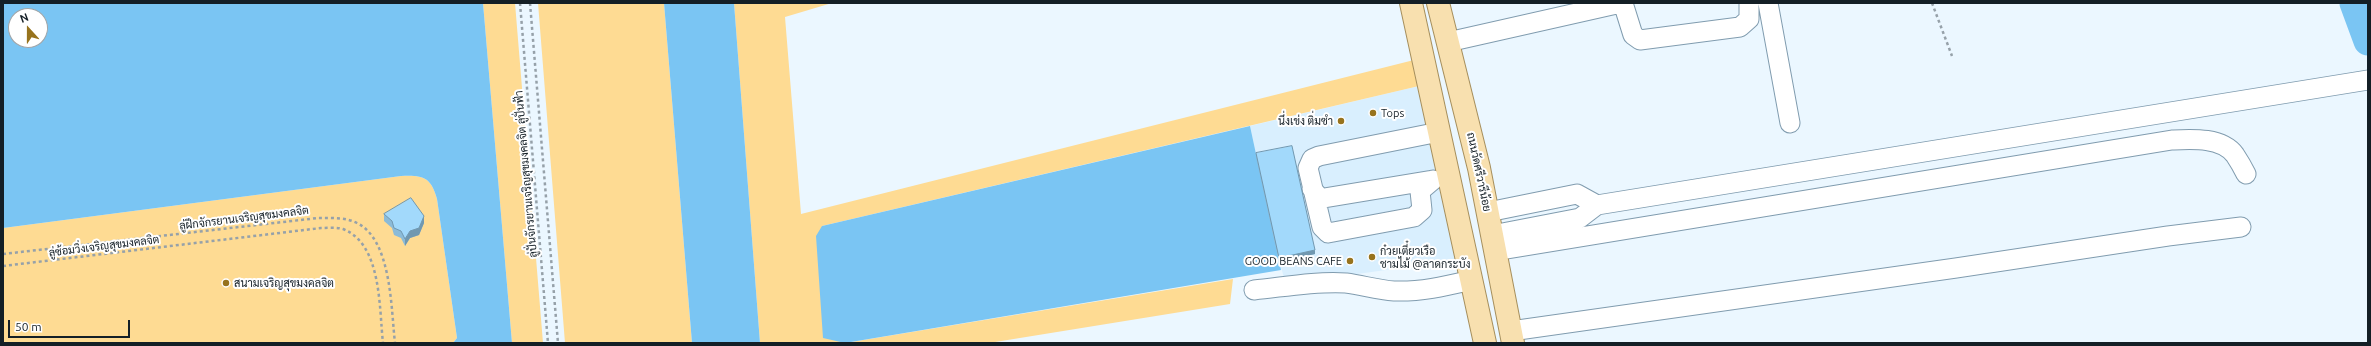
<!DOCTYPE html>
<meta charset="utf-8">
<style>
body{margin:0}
#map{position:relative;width:2371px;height:346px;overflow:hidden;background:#ebf7ff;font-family:Ubuntu,sans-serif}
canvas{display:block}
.frame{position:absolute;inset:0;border:4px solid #141f26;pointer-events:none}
.north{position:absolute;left:8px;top:8px;width:40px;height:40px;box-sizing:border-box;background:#fff;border:1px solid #a1a5a8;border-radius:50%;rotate:339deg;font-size:11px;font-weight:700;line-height:16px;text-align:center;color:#141f26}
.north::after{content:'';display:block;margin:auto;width:14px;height:18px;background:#97731d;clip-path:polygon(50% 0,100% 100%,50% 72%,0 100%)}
.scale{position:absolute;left:8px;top:320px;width:122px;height:18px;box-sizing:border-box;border:2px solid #141f26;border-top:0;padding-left:5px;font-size:12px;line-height:14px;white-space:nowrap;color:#141f26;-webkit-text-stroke:3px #fff;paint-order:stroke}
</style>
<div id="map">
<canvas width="2371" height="346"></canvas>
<div class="frame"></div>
<div class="north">N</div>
<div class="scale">50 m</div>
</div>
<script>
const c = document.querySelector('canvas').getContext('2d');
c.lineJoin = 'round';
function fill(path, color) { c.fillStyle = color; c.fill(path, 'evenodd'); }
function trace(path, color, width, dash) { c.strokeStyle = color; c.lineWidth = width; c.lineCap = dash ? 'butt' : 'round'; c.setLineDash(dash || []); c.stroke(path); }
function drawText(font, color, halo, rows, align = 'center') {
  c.font = font + ' Ubuntu,Sarabun,sans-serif'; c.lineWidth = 4; c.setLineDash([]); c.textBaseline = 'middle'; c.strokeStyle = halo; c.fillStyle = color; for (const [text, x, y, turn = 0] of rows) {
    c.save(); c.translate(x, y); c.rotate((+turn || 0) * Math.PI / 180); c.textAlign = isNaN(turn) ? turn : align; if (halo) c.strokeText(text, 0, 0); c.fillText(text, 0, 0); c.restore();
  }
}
const built = new Path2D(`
 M1419,86L1457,260L1286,284L1279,261L1250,126Z`);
const green = new Path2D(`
 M483,3H515L543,343H512Z
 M538,3H664L692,343H565Z
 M734,3H832L785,17L801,214L1414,60L1419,86L822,226L845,343L1233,279L1230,304L989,343H760Z
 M401,176C423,175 431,177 437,199L457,338L453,343H3V228Z`);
const water = new Path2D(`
 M3,3H483L512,343H453L457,338L437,199C431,177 423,175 401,176L3,228ZM16,16H40V40H16Z
 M664,3H734L760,343H692Z
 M1250,126L1281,270L845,343L823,338L816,236L822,226Z`);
const river = new Path2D(`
 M2354,3L2368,41`);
const path = new Path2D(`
 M520,3L548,343
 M530,3L558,343
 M1932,3L1952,56
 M3,254L318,218C331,218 345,217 357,223C392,240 391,310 395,343
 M3,266L321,228C328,228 336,227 343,229C382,244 379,308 383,343`);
const minor = new Path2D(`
 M1623,3L1633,35L1640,40L1740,27L1749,19V3
 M1768,3L1790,123
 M1448,42L1621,3
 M1433,180L1420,191L1422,210L1414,217L1328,233L1322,227L1308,168L1312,159L1319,156L1439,132
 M1312,189L1319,197L1324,198L1433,180
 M1488,212L1577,194L1597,205
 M1492,235L1580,218L1597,205L2368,80
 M1495,251L2172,140C2192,139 2222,137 2235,155C2239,161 2243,168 2246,174
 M1254,290C1284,287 1315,281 1346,283C1362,285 1378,290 1394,291C1421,292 1446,286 1472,280
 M1511,331L1956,268L2168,236L2241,227`);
const major = new Path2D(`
 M1411,3L1485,343
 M1438,3L1479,168L1513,343`);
const wall = new Path2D(`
 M1256,153L1315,254L1279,262L1256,157Z
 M384,214L424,223L419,235L410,238L405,246L401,238L394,235L392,228L384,221Z`);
const shadedWall = new Path2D(`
 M424,216V223L419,235L410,238L405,246V239L410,231Z
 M1315,250V254L1279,262V258Z`);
const building = new Path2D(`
 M1292,146L1315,250L1279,258L1256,153Z
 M411,198L424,216L419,228L410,231L405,239L401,231L394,228L392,221L384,214Z`);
const markers = [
 [1373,113,4,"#97731d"],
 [1341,121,4,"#97731d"],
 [1372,257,4,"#97731d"],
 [1350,261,4,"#97731d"],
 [226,283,4,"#97731d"]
];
const poiNames = [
 ["Tops",1381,113],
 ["นึ่งเข่ง ติ่มซำ",1333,121,"right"],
 ["ก๋วยเตี๋ยวเรือ",1380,251],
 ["ชามไม้ @ลาดกระบัง",1380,264],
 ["GOOD BEANS CAFE",1342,261,"right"],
 ["สนามเจริญสุขมงคลจิต",234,283]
];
const streetNames = [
 ["ถนนวัดศรีวารีน้อย",1479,172,78],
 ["ลู่ปั่นจักรยานเจริญสุขมงคลจิต ลู่ปั่นฟ้า",526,174,-95],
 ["ลู่ฝึกจักรยานเจริญสุขมงคลจิต",244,218,-7],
 ["ลู่ซ้อมวิ่งเจริญสุขมงคลจิต",104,246,-7]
];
fill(built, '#d9effe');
fill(green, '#fedb93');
fill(water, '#7ac5f3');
trace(river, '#7ac5f3', 29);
trace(minor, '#809caf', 21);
trace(major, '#a68f5d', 24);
trace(path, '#96a1a9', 2.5, [3, 3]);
trace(minor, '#fff', 19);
trace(major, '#f8e0af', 22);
fill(wall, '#8bbbd8');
fill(shadedWall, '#7198b0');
fill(building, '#a2d9fb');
trace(building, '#7198b0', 1);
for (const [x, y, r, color] of markers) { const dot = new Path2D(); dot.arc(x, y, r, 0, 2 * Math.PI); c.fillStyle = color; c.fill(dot); trace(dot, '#fff', 1.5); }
drawText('11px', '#141f26', '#fff', poiNames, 'left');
drawText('11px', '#141f26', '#fff', streetNames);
</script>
